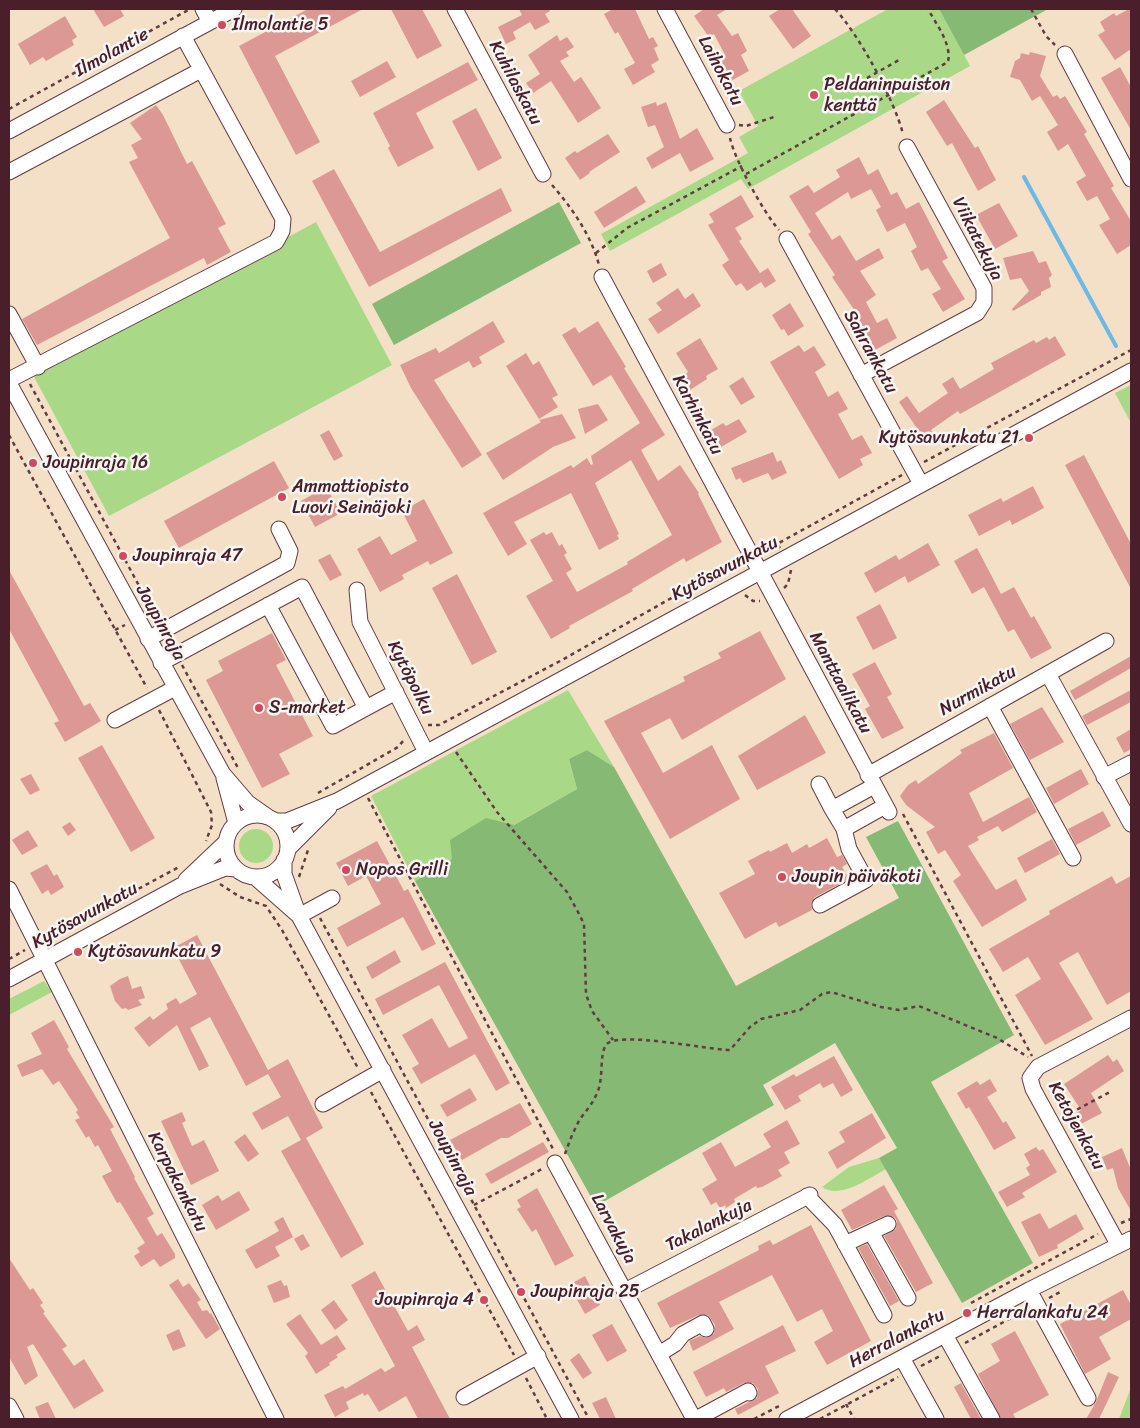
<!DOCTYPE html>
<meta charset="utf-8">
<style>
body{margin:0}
#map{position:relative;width:1140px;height:1428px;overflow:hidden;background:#f3e0c6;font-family:Sriracha,sans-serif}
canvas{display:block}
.frame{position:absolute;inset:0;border:10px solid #4a1f2b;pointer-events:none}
</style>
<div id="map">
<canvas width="1140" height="1428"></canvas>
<div class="frame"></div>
</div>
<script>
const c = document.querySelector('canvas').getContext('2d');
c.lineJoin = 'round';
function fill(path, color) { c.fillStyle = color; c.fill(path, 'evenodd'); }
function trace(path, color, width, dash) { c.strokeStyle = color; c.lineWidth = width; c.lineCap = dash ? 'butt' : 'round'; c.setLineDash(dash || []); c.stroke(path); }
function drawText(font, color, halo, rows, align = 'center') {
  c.font = font + ' Sriracha,sans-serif'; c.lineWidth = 5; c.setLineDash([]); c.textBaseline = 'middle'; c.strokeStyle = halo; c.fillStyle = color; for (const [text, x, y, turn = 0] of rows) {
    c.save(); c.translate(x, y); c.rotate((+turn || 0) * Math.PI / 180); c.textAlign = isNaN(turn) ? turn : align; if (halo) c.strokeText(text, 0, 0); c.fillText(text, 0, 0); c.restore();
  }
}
const green = new Path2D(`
 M888,9H939L970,66L748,189L741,179L610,251L601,234L748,153L739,137L758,126L739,91Z
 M316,222L392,365L109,516L33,375Z
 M1131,385V423L1115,393Z
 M568,690L614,767L587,750L569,759L577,789L415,881L371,796Z
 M239 846a17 17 0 1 1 34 0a17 17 0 1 1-34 0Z
 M44,981L52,992L9,1015V999Z
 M879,1158L886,1169C869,1178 840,1200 822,1187L849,1167Z
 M1131,1387V1419H1119L1130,1390Z`);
const forest = new Path2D(`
 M939,9H1048L964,55Z
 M559,202L581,243L394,345L372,304Z
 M587,750L614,767L736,986L899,898L866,837L898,821L1014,1035L931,1082L1033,1263L962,1303L879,1158L897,1148L835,1043L763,1085L774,1105L596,1206L415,881L452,859L450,840L486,818L514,825L577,789L569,759Z`);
const stream = new Path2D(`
 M1024,177L1116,346`);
const building = new Path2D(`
 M93,9H120L124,16L104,27Z
 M308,9H363L275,56L320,142L296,155L239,46Z
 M391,9H422L442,46L417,59Z
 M519,9H549L550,11L545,14L550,22L535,30L530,22L513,32L516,39L506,44L498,27L522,15Z
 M613,9H635L649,39L653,37L658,46L654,48L659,60L651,65L655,72L633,85L624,69L635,63L618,32L615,34L604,14Z
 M704,9H727L717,15L732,36L738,33L747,51L741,55L749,71L727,83L714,59L724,53L714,34L709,37L694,16Z
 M780,9H792L811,36L793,49L769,16Z
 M1129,9H1131V49L1115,60L1098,35L1105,31L1100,22L1114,13L1116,16Z
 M65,16L77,37L72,40L74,45L46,61L43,57L30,65L18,44Z
 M557,35L560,41L567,37L574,47L566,52L569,56L560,61L574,82L581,77L601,108L578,123L551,81L533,93L526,83L540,74L528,55Z
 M1030,52L1046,56L1040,76L1053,97L1057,95L1060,99L1065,96L1087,132L1084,134L1114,186L1111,188L1131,221V245L1117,254L1099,225L1110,219L1097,196L1087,201L1076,182L1086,176L1068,144L1058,151L1047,132L1058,125L1040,96L1032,101L1020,80L1010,77L1015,61L1020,58L1021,53L1029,55Z
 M387,61L396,77L360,97L351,81Z
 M468,62L478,80L416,113L434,148L398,167L388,148L390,146L373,113Z
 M1120,67L1131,87V130L1101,78Z
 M944,100L975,148L978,146L996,180L978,191L952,143L947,146L926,112Z
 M656,102L657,106L666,102L680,139L697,128L714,159L690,172L680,153L652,169L646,158L664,147L655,125L648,127L641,107Z
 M156,105L163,115L187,164L192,161L226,224L218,228L231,252L207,265L204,258L37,345L22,319L170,238L129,162L138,158L131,145L142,139L130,123Z
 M476,108L502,158L478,171L452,121Z
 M608,134L620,152L589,172L590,173L580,180L565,158L575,151L577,153Z
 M859,157L868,175L878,169L891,195L897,192L906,209L919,202L948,258L942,261L965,299L943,312L932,294L941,289L928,268L921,271L911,251L917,247L905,223L887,232L876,210L881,207L871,189L851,199L848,192L815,213L832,240L840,235L856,261L879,248L884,258L860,271L876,295L866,302L877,323L887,318L897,338L875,350L853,308L832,277L835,275L808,234L811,232L789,196L808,185L814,193L840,177L836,170Z
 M334,169L380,252L501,188L512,211L369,287L312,181Z
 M636,186L646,202L604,228L594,212Z
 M741,195L754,217L735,228L742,239L739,241L760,273L768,268L776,281L765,288L761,282L747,291L741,283L736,286L722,265L729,260L708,225L714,222L709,214Z
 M999,203L1018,236L995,249L976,215Z
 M1033,251L1039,263L1046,261L1052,275L1049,278L1051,287L1041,292V295L1013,311L1012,309L1029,291L1021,278L1010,280L1003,258Z
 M661,263L667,275L653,283L647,271Z
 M678,288L685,299L693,293L701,306L658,334L648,319L662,310L656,303Z
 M790,303L804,326L788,336L784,329L781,330L772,315Z
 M493,321L505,342L479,357L482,363L473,368L469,361L434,380L482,455L462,468L411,388L400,365L436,348L439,353Z
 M598,321L626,367L624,368L665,435L641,450L658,481L680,465L699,493L698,494L722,542L686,562L684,558L632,589L633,591L569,626L570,628L551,639L526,596L553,581L530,540L544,532L546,535L552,532L559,546L562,544L567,553L564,555L572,569L566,573L577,592L628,564L627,562L672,535L631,460L595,483L619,534L617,535L619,539L599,550L571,493L514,522L527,544L508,556L483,513L571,465L573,468L587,458L591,465L593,464L591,456L640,423L611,375L593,386L562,335L575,327L579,333Z
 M1055,336L1066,355L960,414L958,411L931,430L935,437L927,443L899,402L907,396L919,413L948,393L942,384L953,377L960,389L994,369L991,363L1034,340L1036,343L1047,337L1049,340Z
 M700,338L718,369L706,376L707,379L690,390L682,376L688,372L676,353Z
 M799,345L804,352L814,346L826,365L815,372L828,397L838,391L848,409L838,414L852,440L862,435L872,453L860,459L863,465L839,479L770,362Z
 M526,353L533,365L539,361L558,395L552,398L558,407L539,419L506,366Z
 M743,377L755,397L741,405L729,386Z
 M598,404L608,420L585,434L578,409Z
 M562,414L576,438L553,447L503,480L486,453L541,422L539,420Z
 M739,419L747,432L721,447L711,430L723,423L726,426Z
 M329,430L343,456L334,461L320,435Z
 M773,452L777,462L781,460L787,473L772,480L768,473L743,483L740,478L736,480L731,468Z
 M1084,455L1131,544V589L1065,465Z
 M274,461L289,488L179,548L164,521Z
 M1033,486L1044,508L1012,525L1010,520L979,536L968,515L1001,498L1003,502Z
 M326,487L341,513L315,527L301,501Z
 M424,499L453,553L430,565L428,561L402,575L404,579L380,592L357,549L380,536L391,555L417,541L402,511Z
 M928,543L940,565L908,583L905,576L875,593L864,573L896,555L899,560Z
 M977,548L1001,594L1014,587L1031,618L1034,616L1052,648L1031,659L1014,629L1008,632L984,587L972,594L954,561Z
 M330,554L342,575L330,581L318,560Z
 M9,570L84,706L90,703L101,721L65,742L54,723L59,721L9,629Z
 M457,574L497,652L472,665L432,588Z
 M880,604L897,638L873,650L856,617Z
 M760,631L786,679L682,740L670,718L641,733L663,773L712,745L740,799L670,839L604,721L685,681L683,677L721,658L718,653Z
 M272,633L286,660L276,665L313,736L279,754L290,774L262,788L206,680L223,671L218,661Z
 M1131,656V668L1075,700L1070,691Z
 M875,662L892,694L887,697L904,728L882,739L865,709L870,706L852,674Z
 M1131,690V702L1087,725L1082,716Z
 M1042,707L1064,742L1030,760L1010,724Z
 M805,715L826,753L757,790L738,756Z
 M1131,729V749L1124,753L1116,738Z
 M994,733L1013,768L969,793L983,822L1029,797L1037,812L1002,832L998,826L977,837L979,840L968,846L996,890L1016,879L1027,900L982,927L953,881L961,875L945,850L938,854L926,832L935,827L906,805L900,796L908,785L916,780L918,784L962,753L960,750Z
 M102,745L155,838L131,852L78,758Z
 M1081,769L1089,784L1054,804L1046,788Z
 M31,774L40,790L30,795L20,779Z
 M1103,811L1111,826L1076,845L1068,829Z
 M70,822L76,830L68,836L62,827Z
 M28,830L38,846L22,855L12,840Z
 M827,838L837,857L842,855L847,864L842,867L849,879L815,897L811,904L812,910L779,927L776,922L745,939L719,893L755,874L748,861L769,850L770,852L787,843L792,853L807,844L809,848Z
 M1052,839L1060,854L1025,873L1017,858Z
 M377,841L404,891L408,889L436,944L422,951L403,917L347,947L337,928L381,904L366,876L348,886L336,863Z
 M47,864L54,876L57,874L64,887L51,895L48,890L42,894L30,873Z
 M1112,876L1116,884L1131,876V991L1107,1005L1078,952L1059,963L1093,1019L1045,1045L1015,995L1041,979L1028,957L1003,972L989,949L1050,914L1049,911Z
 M197,935L268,1070L288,1059L323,1128L306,1138L364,1244L341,1258L281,1151L301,1140L288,1116L262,1130L252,1113L281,1097L268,1074L246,1086L210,1017L190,1028L209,1066L199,1071L177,1025L149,1047L134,1028L150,1016L153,1020L168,1009L166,1004L176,998L180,1004L197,994L173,948Z
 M395,950L401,962L372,979L366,967Z
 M445,962L510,1083L496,1091L475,1054L421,1084L412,1068L419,1064L402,1035L432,1018L449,1048L468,1038L439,985L383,1015L375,999Z
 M128,976L132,989L141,986L145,998L138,1000L142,1005L128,1010L126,1008L122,1009L115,1001L110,986L120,979Z
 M54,1020L69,1047L67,1049L114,1127L110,1129L135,1177L134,1178L154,1214L147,1218L157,1236L162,1233L175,1254V1258L160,1267L154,1259L141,1267L134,1256L140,1252L137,1248L145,1243L120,1202L117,1203L102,1176L112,1171L98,1145L95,1147L89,1136L86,1138L75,1120L80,1118L76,1112L78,1110L59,1081L53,1085L42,1069L22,1077L17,1065L42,1054L31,1033Z
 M1108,1055L1113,1062L1117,1059L1124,1071L1091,1093L1102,1113L1081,1124L1075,1114L1081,1110L1064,1084Z
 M834,1056L853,1090L841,1097L833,1083L823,1088L820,1083L798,1096L801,1101L785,1110L771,1087L794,1074L796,1077Z
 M990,1079L997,1091L987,1097L1003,1123L1006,1121L1016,1138L994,1150L969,1107L966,1109L957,1093L977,1081L980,1085Z
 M470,1088L477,1100L447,1117L440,1105Z
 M520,1103L532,1124L508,1138H501L462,1160L450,1140Z
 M182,1112L186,1121L182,1123L192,1146L204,1140L219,1171L191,1185L161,1121Z
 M872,1113L886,1138L837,1169L828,1152L845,1142L839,1132Z
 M787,1120L800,1144L784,1152L790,1163L778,1170L782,1176L762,1187L757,1188L756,1186L734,1199L735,1202L726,1208L725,1205L720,1208L716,1202L711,1205L702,1189L717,1180L702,1153L721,1142L735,1167L771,1147L763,1134Z
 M245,1134L259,1154L248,1162L234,1142Z
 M543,1142L549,1152L491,1184L485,1174Z
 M1036,1147L1039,1151L1043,1149L1057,1172L1022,1193L1025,1197L1007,1207L998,1192L1030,1175L1026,1168L1030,1165L1024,1154Z
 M1122,1148L1131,1170V1211L1118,1188L1113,1168L1107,1170L1102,1157Z
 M884,1185L898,1209L894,1211L933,1283L916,1292L884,1236L896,1229L897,1221L894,1217L884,1216L852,1230L841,1210Z
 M537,1188L574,1256L555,1266L536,1229L532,1232L517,1209L521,1207L517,1200Z
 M239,1191L250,1210L216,1230L202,1205L218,1195L222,1201Z
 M1040,1213L1049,1229L1076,1214L1084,1229L1057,1245L1058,1248L1039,1257L1021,1222Z
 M283,1217L293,1237L275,1247L280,1256L256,1269L245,1250L279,1231L274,1222Z
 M811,1225L871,1341L827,1365L814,1342L833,1331L822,1309L797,1322L772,1275L719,1302L734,1329L693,1351L689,1341L700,1336L706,1338L714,1334L715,1325L708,1315H699L670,1328L657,1303L759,1250L758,1246L770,1240L773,1245Z
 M303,1234L310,1246L301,1251L294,1239Z
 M867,1244L899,1301L890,1306L858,1248Z
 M9,1258L30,1290L33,1288L43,1303L40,1305L45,1312L43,1313L67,1346L62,1349L74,1366L84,1359L104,1391L74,1409L33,1344L27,1347L38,1376L25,1385L9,1357Z
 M375,1271L408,1331L417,1325L425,1340L412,1347L450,1419H418L406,1396L379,1412L368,1394L364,1396L363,1393L346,1402L349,1409L335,1417L324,1395L343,1386L345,1389L381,1368L385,1372L395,1366L351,1285Z
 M585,1276L600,1305L585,1314L569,1285Z
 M178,1279L183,1287L189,1283L201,1300L197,1302L202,1311L207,1310L210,1314L211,1313L220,1329L206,1339L169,1285Z
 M281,1280L284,1286L287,1285L290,1297L274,1303L267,1286Z
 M1123,1290L1131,1305V1319L1099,1337L1111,1359L1085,1374L1060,1324Z
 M334,1300L348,1320L335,1330L321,1310Z
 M300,1314L321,1345L337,1335L346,1349L336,1355L338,1357L329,1363L330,1365L316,1374L305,1356L308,1353L286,1324Z
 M612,1324L627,1351L607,1362L592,1335Z
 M783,1325L796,1351L765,1366L779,1393L738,1415L735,1409L757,1398L758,1389L753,1383H744L726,1392L724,1388L706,1397L693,1372Z
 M179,1329L186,1346L173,1351L166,1335Z
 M1015,1331L1049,1395L1013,1414L1016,1419H1001L978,1374L1000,1361L991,1344Z
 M579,1353L592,1373L583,1379L570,1360Z
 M1108,1372L1119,1377L1099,1419H1086L1096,1402Z
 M961,1383L981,1419H971L954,1387Z
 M606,1397L616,1419H600L592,1403Z
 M48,1402L56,1419H40L35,1407Z`);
const path = new Path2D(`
 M835,9C859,35 894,99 903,134
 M1031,9L1046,36L1055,45
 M853,86L899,60
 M9,109L190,9
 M739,125L746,126L777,116
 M730,138C735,161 764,213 779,230
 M746,174L948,62C952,44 936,24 928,9
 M552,185C572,208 591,235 599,265
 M596,253L627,228L742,166
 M30,384L157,619
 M9,435L147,688
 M924,462L1131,350
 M760,544L765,542L777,544
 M780,548L777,544L902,475
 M784,588L788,584L791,570
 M745,595L753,601H760
 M115,630L125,625
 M182,665L238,768
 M159,710L211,812L212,825L206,841
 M428,725H439L562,660L728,566L738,557
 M456,752L497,812L567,892L578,912L584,924L586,994L592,1011L613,1040
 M318,793L398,747L404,740
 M368,798L553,1149
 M903,814L1032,1056
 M299,877L309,847
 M220,884L240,897L266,906L282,930L359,1070
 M320,918L589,1419
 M47,938L179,867
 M9,959L25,950
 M371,1092L514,1355
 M1063,1117L1110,1092
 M565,1154C569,1142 574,1130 580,1119C586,1111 593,1103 597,1093C604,1079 599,1055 606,1045C616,1030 709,1050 730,1050L750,1027L761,1019L800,1010L822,994L831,992L881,1007L899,1010L919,1006L997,1038L1028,1057
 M474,1205L542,1169
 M1121,1223L1131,1219
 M1049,1298L1062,1291
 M971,1303L1098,1234
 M965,1343L1024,1311
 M921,1366L940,1356
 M526,1378L547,1419
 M846,1404L854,1419
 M754,1419L781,1405
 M820,1419L898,1377`);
const minor = new Path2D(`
 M203,9L210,22
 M455,9L543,174
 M665,9L727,125
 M1065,54L1131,179
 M9,131L234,9
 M9,172L201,70
 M787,239L921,484
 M602,277L889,812
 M9,314L38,367
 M861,375L977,313L984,302V288L907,147
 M9,380L276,242L282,231L283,219L183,36
 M9,383L223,774L248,803L268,817
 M357,590L360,622L426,752
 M268,605L333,726L366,708
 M148,639L287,563L290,551L279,529
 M161,663L302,587L366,708L396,692
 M1048,674L1131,824
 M990,706L1073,858
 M115,720L175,688
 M868,775L1106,641
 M1104,777L1131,763
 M224,778L236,823
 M819,784L832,809
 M874,786L832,809L844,829L885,806
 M226 846a31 31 0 1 1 62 0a31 31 0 1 1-62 0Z
 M276,821H287L337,801L1131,371
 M288,849L329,808
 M284,860V874L299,916L571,1419
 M255,877L297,914
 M186,880L226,842
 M9,889L276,1419
 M820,905L866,880L849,849L844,829
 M299,916L332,898
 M9,979L180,886L225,868L236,869
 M323,1104L383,1070
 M555,1163L694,1419
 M807,1196L835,1225L884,1315
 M871,1232L908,1298
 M845,1244L888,1224
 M1118,1244L1033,1089L1030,1078L1038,1067L1131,1018
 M1029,1290L1088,1398
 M625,1291L810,1195
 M945,1335L992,1419
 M659,1354L675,1344L683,1334L703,1323L706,1329
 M902,1358L936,1419
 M464,1397L538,1356
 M9,1406L16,1419
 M696,1419L748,1391L749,1393
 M787,1419L1029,1290L1131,1239`);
const markers = [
 [222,25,5,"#d1495b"],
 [814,95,5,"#d1495b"],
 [1029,438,5,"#d1495b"],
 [33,463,5,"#d1495b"],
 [282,497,5,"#d1495b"],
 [123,556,5,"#d1495b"],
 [259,708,5,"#d1495b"],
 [346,870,5,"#d1495b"],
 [782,877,5,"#d1495b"],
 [78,952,5,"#d1495b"],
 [521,1292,5,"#d1495b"],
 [484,1300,5,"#d1495b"],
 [967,1313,5,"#d1495b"]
];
const poiNames = [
 ["Ilmolantie 5",232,25],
 ["Peldaninpuiston",824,85],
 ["kenttä",824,106],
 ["Kytösavunkatu 21",1019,438,"right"],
 ["Joupinraja 16",43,463],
 ["Ammattiopisto",292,487],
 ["Luovi Seinäjoki",292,508],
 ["Joupinraja 47",133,556],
 ["S-market",269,708],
 ["Nopos Grilli",356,870],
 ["Joupin päiväkoti",792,877],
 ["Kytösavunkatu 9",88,952],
 ["Joupinraja 25",531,1292],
 ["Joupinraja 4",474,1300,"right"],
 ["Herralankatu 24",977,1313]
];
const streetNames = [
 ["Ilmolantie",112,53,-29],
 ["Laihokatu",720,71,62],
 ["Kuhilaskatu",515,83,62],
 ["Viikatekuja",977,239,63],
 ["Sahrankatu",870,352,61],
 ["Karhinkatu",697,415,62],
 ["Kytösavunkatu",725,569,-28],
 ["Joupinraja",160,623,61],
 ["Kytöpolku",410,678,63],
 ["Manttaalikatu",840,683,62],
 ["Nurmikatu",978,691,-29],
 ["Kytösavunkatu",85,916,-29],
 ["Ketojenkatu",1076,1126,61],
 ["Joupinraja",452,1158,62],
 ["Karpakankatu",177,1182,63],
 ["Takalankuja",709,1226,-27],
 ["Larvakuja",613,1229,62],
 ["Herralankatu",897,1339,-28]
];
fill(green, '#a9d987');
fill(forest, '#86b974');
trace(stream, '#6bb9e5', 4);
fill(building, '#dc9994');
trace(minor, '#633c42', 17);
trace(path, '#633c42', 2.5, [4, 4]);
trace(minor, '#fff', 15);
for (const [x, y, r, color] of markers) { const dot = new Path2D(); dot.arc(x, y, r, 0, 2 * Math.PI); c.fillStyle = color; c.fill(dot); trace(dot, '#f6f6f2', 2); }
drawText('18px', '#4a1f2b', '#f6f6f2', poiNames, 'left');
drawText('18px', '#4a1f2b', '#f6f6f2', streetNames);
</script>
